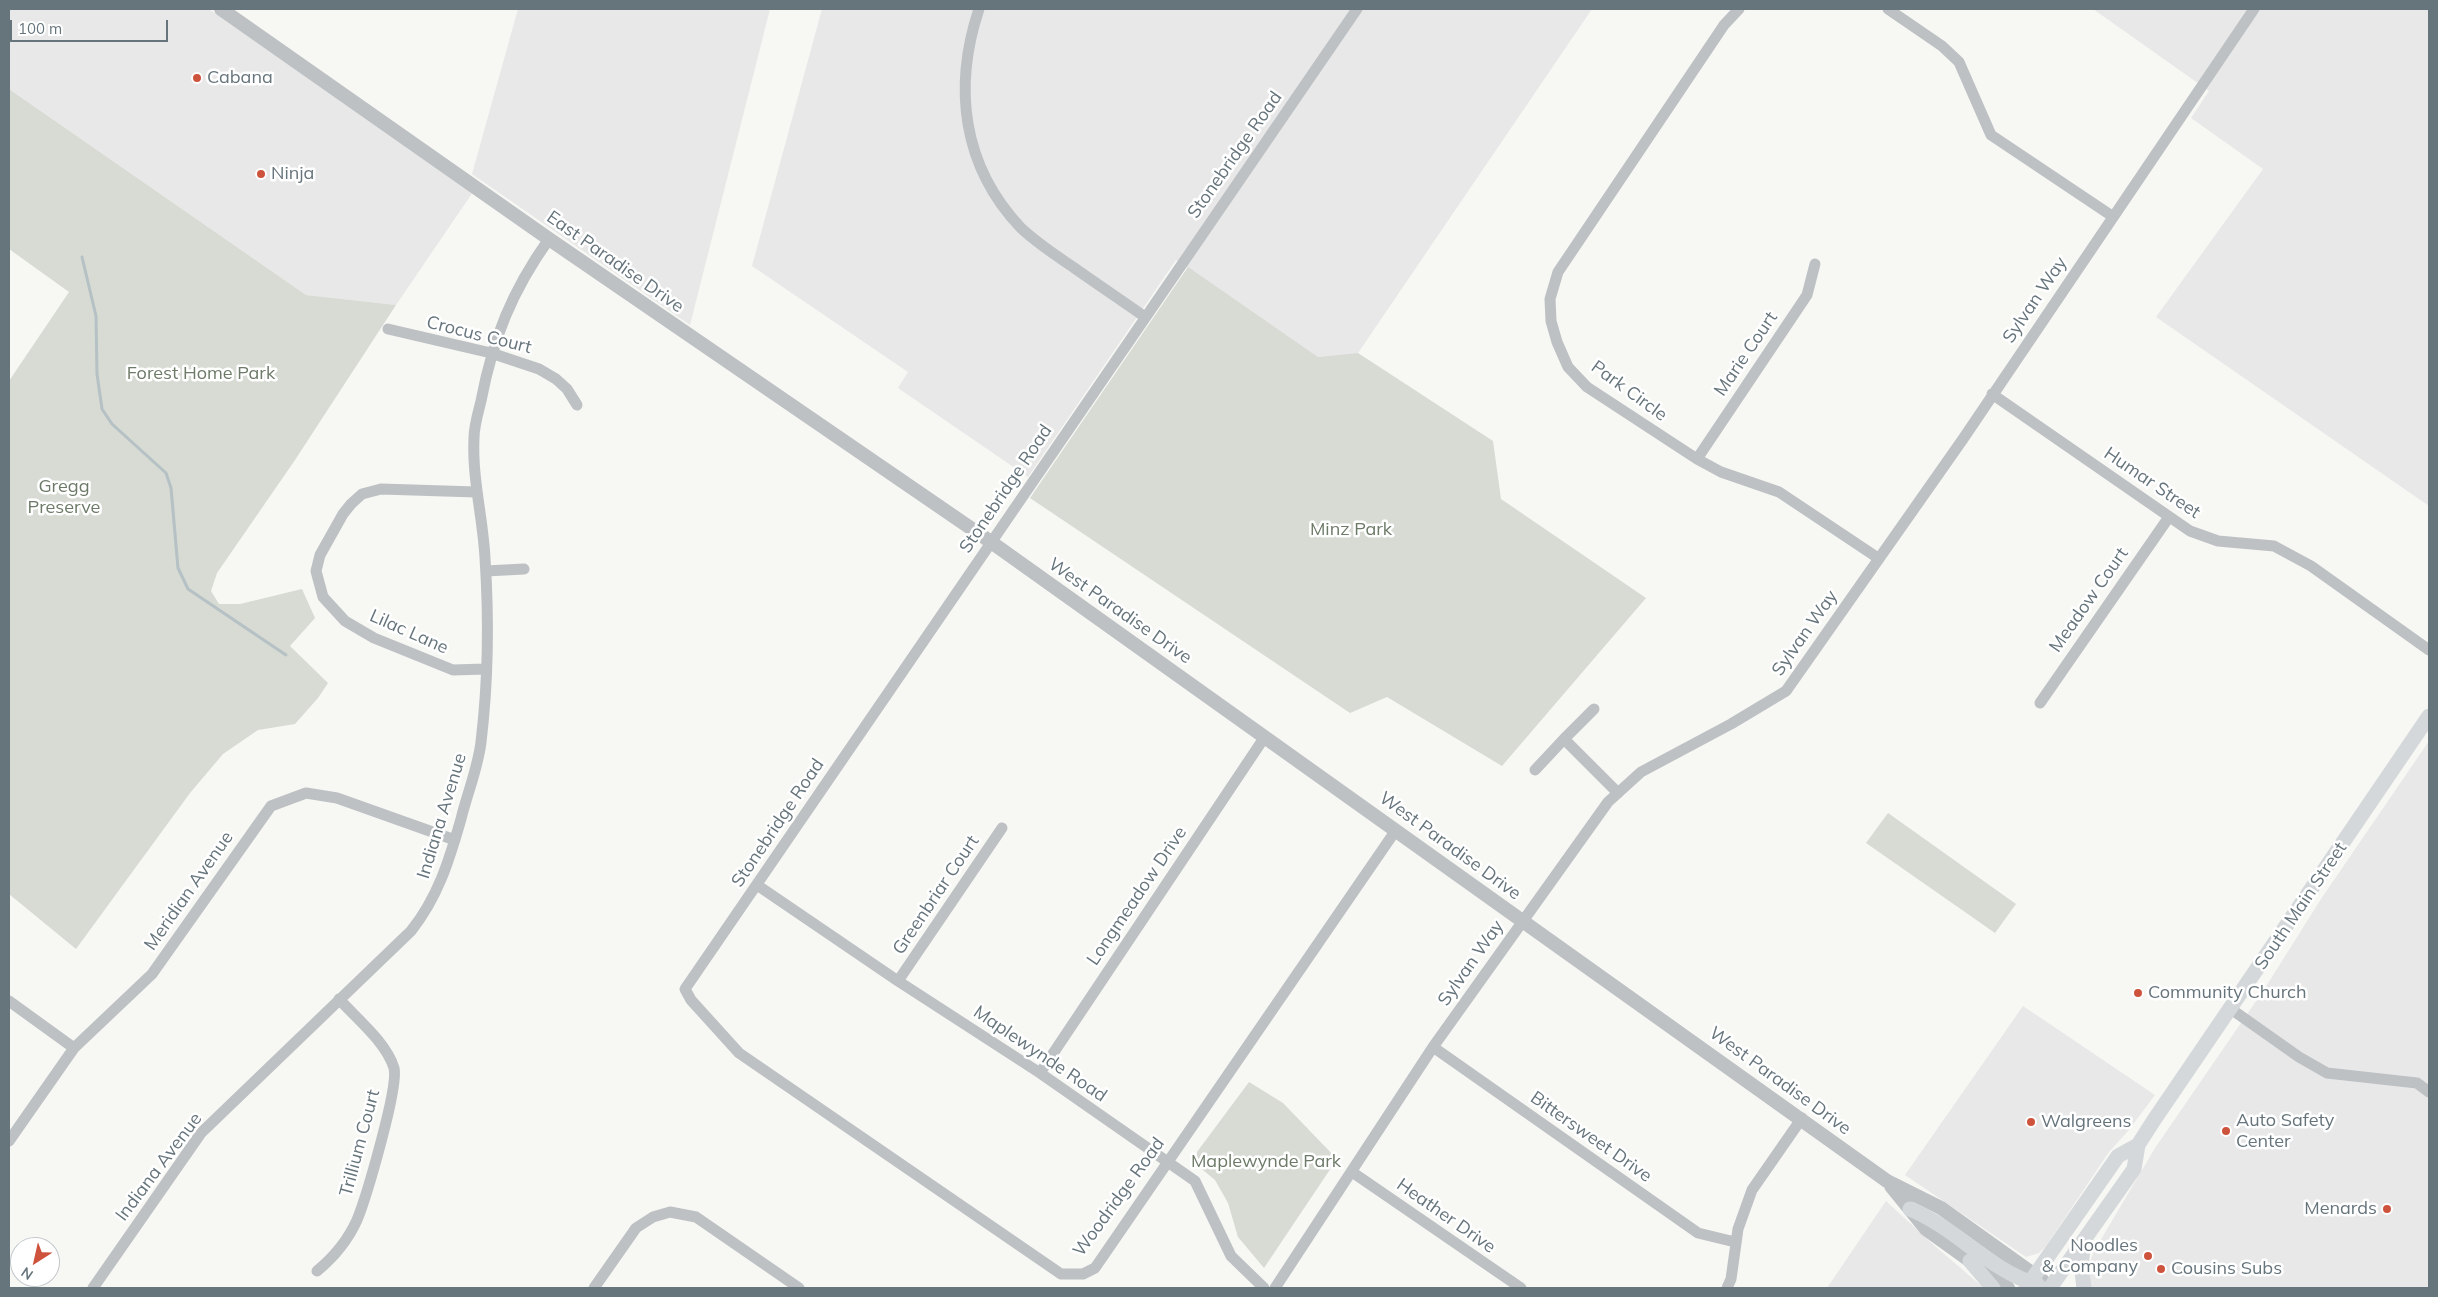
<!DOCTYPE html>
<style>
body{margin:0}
#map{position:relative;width:2438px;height:1297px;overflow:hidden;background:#f7f7f4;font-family:Mulish,sans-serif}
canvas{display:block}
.frame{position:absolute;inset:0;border:10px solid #66747c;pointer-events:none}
.north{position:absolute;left:10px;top:1237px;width:50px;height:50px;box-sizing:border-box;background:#fff;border:1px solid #c2c7cb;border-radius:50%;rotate:215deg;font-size:14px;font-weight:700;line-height:20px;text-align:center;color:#66747c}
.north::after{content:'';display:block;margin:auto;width:18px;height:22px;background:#ce533d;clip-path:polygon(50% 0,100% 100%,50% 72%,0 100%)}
.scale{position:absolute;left:10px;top:20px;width:158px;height:22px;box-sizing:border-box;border:2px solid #66747c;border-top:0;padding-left:6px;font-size:15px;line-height:18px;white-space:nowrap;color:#66747c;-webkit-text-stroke:4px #fff;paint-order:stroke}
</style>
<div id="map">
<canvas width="2438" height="1297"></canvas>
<div class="frame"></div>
<div class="north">N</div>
<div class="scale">100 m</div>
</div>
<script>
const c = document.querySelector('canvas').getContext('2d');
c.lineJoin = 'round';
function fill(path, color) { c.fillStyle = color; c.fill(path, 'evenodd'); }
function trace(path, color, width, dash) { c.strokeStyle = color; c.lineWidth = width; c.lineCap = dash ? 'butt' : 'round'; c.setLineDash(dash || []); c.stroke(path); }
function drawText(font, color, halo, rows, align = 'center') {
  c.font = font + ' Mulish,sans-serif'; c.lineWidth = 5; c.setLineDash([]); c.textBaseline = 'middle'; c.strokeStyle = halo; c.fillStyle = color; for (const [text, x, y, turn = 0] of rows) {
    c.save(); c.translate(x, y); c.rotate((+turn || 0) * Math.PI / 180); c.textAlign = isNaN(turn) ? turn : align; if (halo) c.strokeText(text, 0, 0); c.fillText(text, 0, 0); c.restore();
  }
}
const built = new Path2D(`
 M9,9H209L473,192L396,305L306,295L9,89Z
 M518,9H770L690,325L472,174Z
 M822,9H1592L1358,353L1318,357L1176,260L1028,477L898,388L908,372L752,266Z
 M2093,9H2429V506L2156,317L2263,169L2191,118L2209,91Z
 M2429,741V1288H2090L2087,1272L2093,1253L2155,1148L2265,988L2321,899Z
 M2023,1006L2155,1095L2128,1131L2109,1152L2046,1246L2039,1253L2026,1257L1905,1175Z
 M1886,1201L1936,1247L1984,1288H1827Z`);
const green = new Path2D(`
 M9,89L306,295L396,305L295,460L217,573L211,591L219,604H240L302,589L315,618L290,646L328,683L318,698L295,724L258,730L223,754L190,793L76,949L9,894V381L69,292L9,249Z
 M1188,267L1318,357L1358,353L1493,441L1501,499L1646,598L1502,766L1387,697L1350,713L1030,498Z
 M1888,813L2016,904L1995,933L1866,843Z
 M1249,1082L1283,1103L1337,1159L1264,1268L1238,1237L1228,1203L1215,1180L1197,1165V1152Z`);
const stream = new Path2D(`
 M82,257L96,316L97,374L102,409L112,424L166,473L171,488L178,568L188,589L286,655`);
const minor = new Path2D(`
 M979,9C953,87 962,166 1021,228C1037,243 1055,255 1073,267C1097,284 1121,300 1145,317
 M1357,9L685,989L691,1000L739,1053L1061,1274H1083L1095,1268L1396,830
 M1739,9L1724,25L1558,272L1550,299L1551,321L1557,342L1568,367L1587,387L1697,459L1721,472L1779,492L1878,558
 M1888,9L1942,46L1959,62L1991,135L2112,216
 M388,329L491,353L539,369L556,379L567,389L577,405
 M1992,394L2190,531L2218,541L2274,546L2311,566L2429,650
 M1697,459L1807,295L1815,264
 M476,492L381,489L362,494L351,504L343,514L320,555L316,571L323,597L345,621L374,638L453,670L485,669
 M486,571L524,569
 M2040,703L2169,517
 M1594,709L1564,739L1618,793
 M1535,770L1564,739
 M757,885L898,981L1040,1073L1195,1181L1231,1256L1264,1288
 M898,981L1002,828
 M9,1001L74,1048
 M2231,1009L2299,1057L2327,1073L2417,1083L2429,1092
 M1433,1047L1698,1233L1735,1242
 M1040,1073L1264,738
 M9,1141L74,1048L152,974L271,806L306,793L337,798L455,840
 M1352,1172L1521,1288
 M317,1271C334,1257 348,1240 357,1220C366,1198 399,1087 394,1068C386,1042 357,1019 339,999
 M93,1288L201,1133L411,931C438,897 449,861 461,819C467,794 478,768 481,742C488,683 489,618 485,558C483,518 472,479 474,438C474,426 478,413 481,401C493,338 512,291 549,239
 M594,1288L636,1228L653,1217L670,1212L696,1217L799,1288
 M1275,1288L1433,1047L1608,802L1641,772L1731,724L1786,691L1963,439L2254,9
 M1727,1288L1731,1279L1738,1229L1752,1190L1802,1118`);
const tertiary = new Path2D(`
 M221,9L549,239L991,542L1887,1181L1941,1208L2043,1281
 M1891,1186L1926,1229L2008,1288`);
const secondary = new Path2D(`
 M1910,1209C1956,1228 1990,1271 2038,1285
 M2084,1243L2081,1264L2084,1288
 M1970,1261L1993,1288
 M2026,1288L2118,1156L2138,1145
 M2050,1288L2134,1169L2138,1145L2154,1120L2429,716`);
const markers = [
 [197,78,5,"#ce533d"],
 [261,174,5,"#ce533d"],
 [2138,993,5,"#ce533d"],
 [2031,1122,5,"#ce533d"],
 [2226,1131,5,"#ce533d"],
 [2387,1209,5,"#ce533d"],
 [2148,1256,5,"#ce533d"],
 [2161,1269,5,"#ce533d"]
];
const poiNames = [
 ["Cabana",207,78],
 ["Ninja",271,174],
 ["Community Church",2148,993],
 ["Auto Safety",2236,1121],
 ["Center",2236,1142],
 ["Walgreens",2041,1122],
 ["Menards",2377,1209,"right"],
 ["Noodles",2138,1246,"right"],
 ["& Company",2138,1267,"right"],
 ["Cousins Subs",2171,1269]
];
const streetNames = [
 ["Stonebridge Road",1235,155,-55],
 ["East Paradise Drive",615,262,35],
 ["Sylvan Way",2035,300,-56],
 ["Crocus Court",479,335,14],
 ["Marie Court",1746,354,-56],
 ["Park Circle",1629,391,36],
 ["Humar Street",2152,483,34],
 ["Stonebridge Road",1006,489,-56],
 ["Meadow Court",2089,600,-55],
 ["West Paradise Drive",1120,611,35],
 ["Lilac Lane",409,632,24],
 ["Sylvan Way",1805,633,-55],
 ["Indiana Avenue",442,816,-73],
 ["Stonebridge Road",778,823,-56],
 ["West Paradise Drive",1450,846,36],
 ["Meridian Avenue",189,891,-55],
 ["Greenbriar Court",936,895,-56],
 ["Longmeadow Drive",1137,896,-56],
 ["South Main Street",2301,906,-56],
 ["Sylvan Way",1471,963,-55],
 ["Maplewynde Road",1040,1054,34],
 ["West Paradise Drive",1780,1081,36],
 ["Bittersweet Drive",1591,1137,35],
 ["Trillium Court",360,1143,-75],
 ["Indiana Avenue",159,1167,-53],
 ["Woodridge Road",1119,1197,-54],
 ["Heather Drive",1446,1216,35]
];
const parkNames = [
 ["Forest Home Park",201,374],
 ["Gregg",64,487],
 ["Preserve",64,508],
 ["Minz Park",1351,530],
 ["Maplewynde Park",1266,1162]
];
fill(built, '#e8e8e8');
fill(green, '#d7dbd4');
trace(stream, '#b5c1c4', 3);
trace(minor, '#bdc1c4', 11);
trace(tertiary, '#bdc1c4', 14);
trace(secondary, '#d4d8da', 15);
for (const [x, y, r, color] of markers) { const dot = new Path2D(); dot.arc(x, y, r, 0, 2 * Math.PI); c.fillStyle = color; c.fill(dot); trace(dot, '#fff', 2); }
drawText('18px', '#66747c', '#fff', poiNames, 'left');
drawText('18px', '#66747c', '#fff', streetNames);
drawText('18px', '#6d7a68', '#fff', parkNames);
</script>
